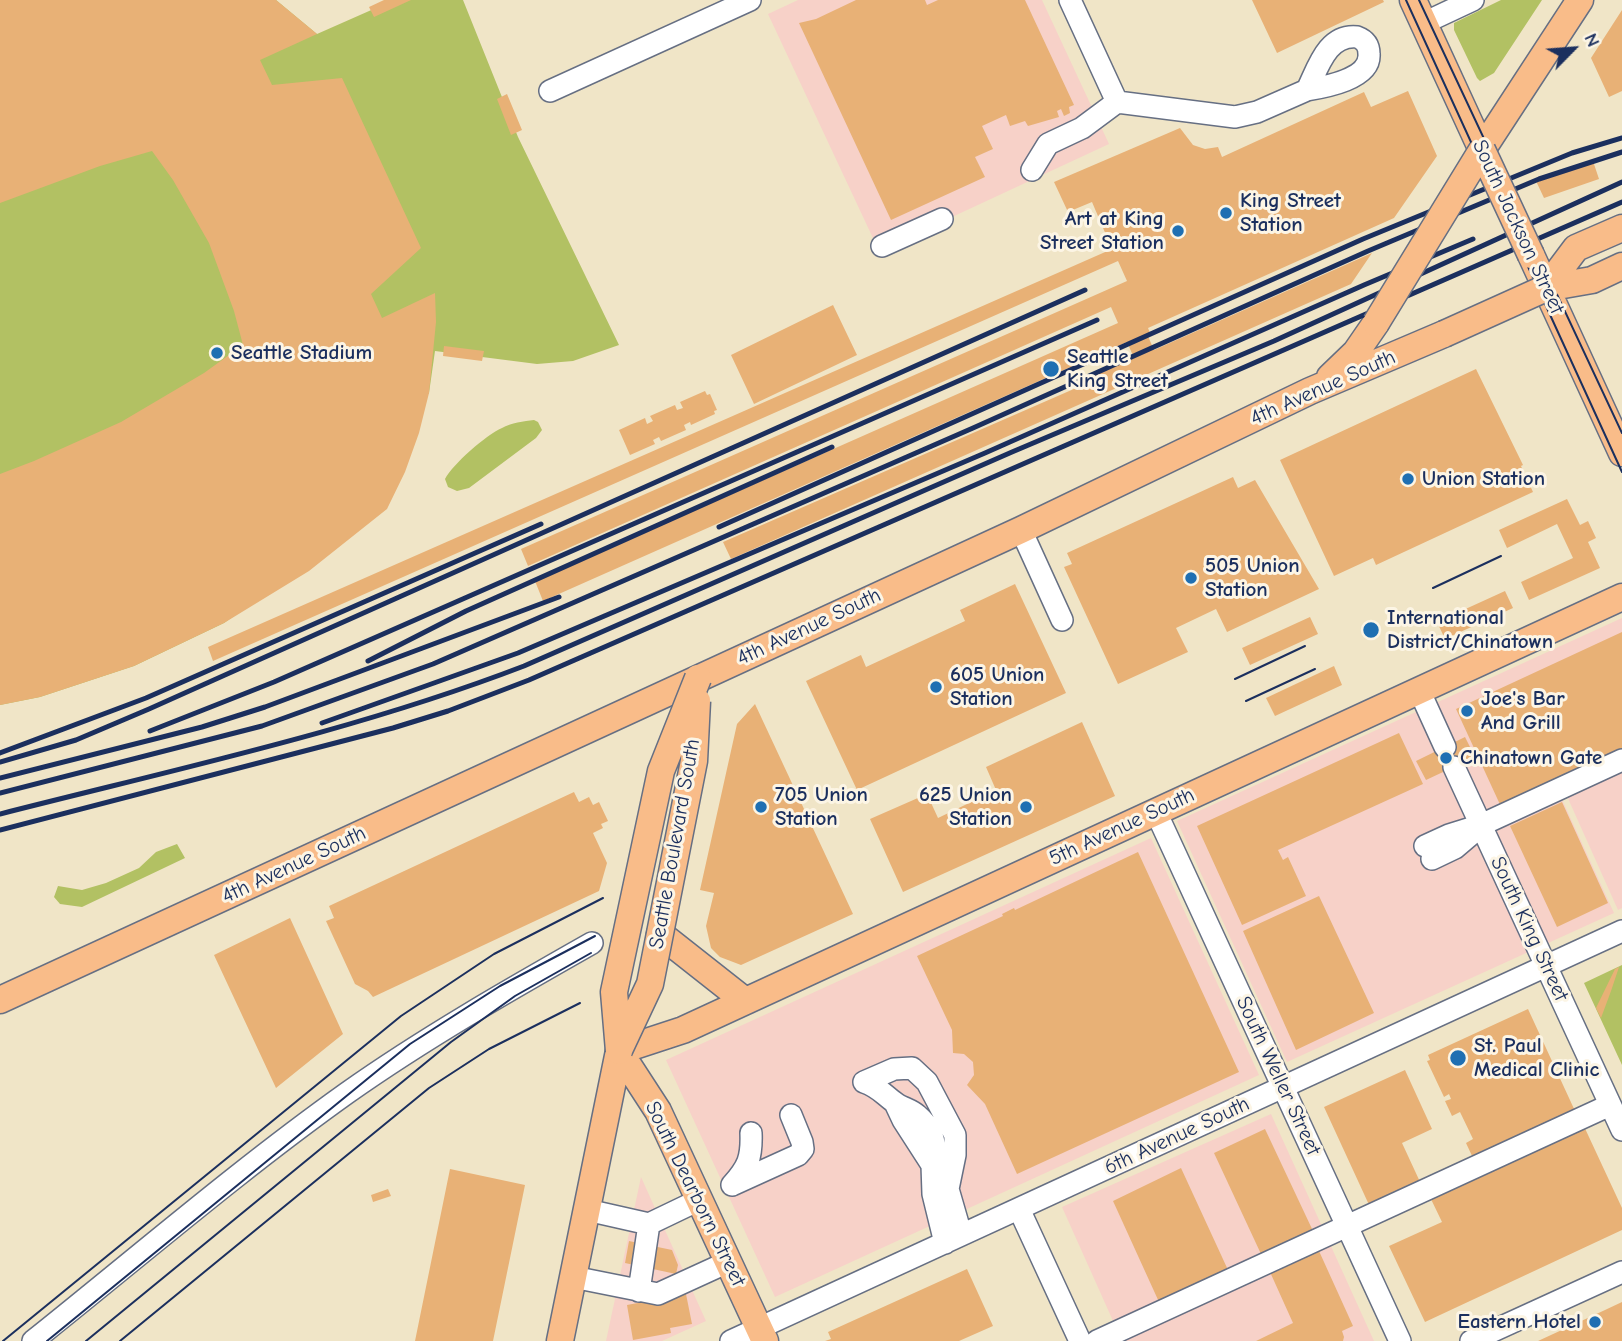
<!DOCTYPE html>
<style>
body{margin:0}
#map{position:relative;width:1622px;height:1341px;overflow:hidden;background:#f0e5c7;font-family:"Comic Neue",sans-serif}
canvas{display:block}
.north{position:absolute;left:1538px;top:14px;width:70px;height:70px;-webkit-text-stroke:5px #fcf5e5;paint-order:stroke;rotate:65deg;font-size:19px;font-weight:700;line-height:28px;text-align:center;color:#1b2f5e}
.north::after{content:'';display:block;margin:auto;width:24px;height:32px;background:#1b2f5e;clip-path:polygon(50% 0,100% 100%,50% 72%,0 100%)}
</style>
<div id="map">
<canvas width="1622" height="1341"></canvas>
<div class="north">N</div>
</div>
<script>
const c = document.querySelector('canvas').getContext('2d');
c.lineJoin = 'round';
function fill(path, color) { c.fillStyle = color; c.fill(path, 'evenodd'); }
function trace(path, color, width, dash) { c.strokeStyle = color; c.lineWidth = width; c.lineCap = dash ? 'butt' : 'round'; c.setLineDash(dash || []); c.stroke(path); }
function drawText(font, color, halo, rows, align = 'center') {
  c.font = font + ' "Comic Neue",sans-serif'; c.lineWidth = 6; c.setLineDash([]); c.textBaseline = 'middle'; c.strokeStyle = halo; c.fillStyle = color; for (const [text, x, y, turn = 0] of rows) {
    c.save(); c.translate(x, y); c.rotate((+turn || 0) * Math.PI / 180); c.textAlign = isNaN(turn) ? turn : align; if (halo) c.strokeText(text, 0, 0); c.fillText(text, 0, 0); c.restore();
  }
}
const built = new Path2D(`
 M798,0H1042L1109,144L879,251L768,14Z
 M1622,618V763L1559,793L1614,913L1287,1062L1177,821Z
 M1622,768V908L1618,910L1566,794Z
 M1151,838L1259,1075L775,1297L666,1060Z
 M1271,1114L1374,1341H1122L1062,1207Z
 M641,1177L706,1321L662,1341H606Z`);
const green = new Path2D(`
 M0,0H276L317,34L394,0H463L518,137L619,345L573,361L537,364L435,351L429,393L234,616L224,623L134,666L40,697L0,705Z
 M1501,0H1542L1494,73L1480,81L1477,78L1454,30V23Z
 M534,420L538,422L542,430L536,438L469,488L457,491L448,487L445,479C453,464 486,435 502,428C511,423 524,421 534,420Z
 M177,844L185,858L82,907L60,904L54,897L58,886L82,890L106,883L139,868L156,852Z
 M1622,965V1065L1584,983Z`);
const building = new Path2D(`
 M0,0H276L317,34L260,60L272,85L342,78L421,248L371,294L382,318L435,293L436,322L429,393L419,433L405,472L387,509L309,571L224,623L134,666L40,697L0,705V474L34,461L121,422L204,373L243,345L234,311L209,243L173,180L152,151L100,166L0,203Z
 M384,0H411L374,17L369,7Z
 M856,0H925L927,5L938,0H1025L1074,105L1069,107L1070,113L1064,116L1061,109L1057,111L1059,117L1028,126L1025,121L1010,126L1006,115L982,126L993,149L975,157L985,177L891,220L799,23L816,19Z
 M1252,0H1383L1384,2L1277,53Z
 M1622,10V91L1609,97L1591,58Z
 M1408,91L1437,156L1394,218L1148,328L1150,333L1147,334L1154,350L1372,253L1351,284L731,559L723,542L1083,385L1081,381L1134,358L1127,342L543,601L535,581L1118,323L1111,307L528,566L521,549L1127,281L1118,261L213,661L208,647L1112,249L1092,202L1068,212L1054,182L1180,128L1193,145L1205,149L1218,147L1222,157L1364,92L1371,107Z
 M507,94L522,130L511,135L497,99Z
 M1593,161L1599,179L1544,198L1536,181Z
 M833,305L857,355L754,404L731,355Z
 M444,346L484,351L482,361L443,356Z
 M1476,369L1523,465L1521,466L1533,492L1376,565L1373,558L1334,576L1280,460Z
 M705,391L707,395L710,394L717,410L714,411L715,414L691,425L690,422L684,425L686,430L661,441L659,437L653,440L655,444L630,455L619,430L645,418L647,424L653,421L650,416L675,405L677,410L683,408L680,402Z
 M1233,477L1238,488L1255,480L1319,589L1227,632L1216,609L1176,628L1188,652L1118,684L1064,567L1072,564L1067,553Z
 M1567,499L1580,525L1588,521L1596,538L1588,542L1600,568L1529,600L1521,582L1573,558L1557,524L1507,548L1499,530Z
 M1015,584L1066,693L857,790L806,681L861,655L866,667L965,621L960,610Z
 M1505,591L1513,608L1445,639L1437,622Z
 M1310,617L1318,634L1250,665L1242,648Z
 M1622,632V756L1503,811L1456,709Z
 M1334,666L1342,685L1275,716L1266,698Z
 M755,704L853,914L741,965L720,957L711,948L706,926L714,893L700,890L737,724Z
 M1082,722L1115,796L903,892L870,819L927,794L938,818L996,790L986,767Z
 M1399,733L1423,784L1278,850L1283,860L1288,857L1306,896L1242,925L1197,826Z
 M1465,737L1475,757L1426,780L1416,761Z
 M574,792L579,802L589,797L593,805L599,802L608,821L601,824L603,828L593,833L607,863L599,891L373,997L368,991L355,984L326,921L334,918L329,906Z
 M1562,802L1608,903L1557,927L1510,826Z
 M1138,852L1239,1072L1017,1174L985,1104L967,1085L974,1075L973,1062L964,1054L953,1053L952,1030L917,956L1003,916L1002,914L1014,908L1015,910Z
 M1319,896L1374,1013L1296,1050L1243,931Z
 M290,918L343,1034L276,1088L214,955Z
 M1619,967L1611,991L1601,1018L1596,1008L1615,969Z
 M1528,1009L1575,1111L1473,1158L1466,1143L1473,1139L1460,1112L1452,1116L1445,1101L1451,1099L1449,1094L1444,1097L1427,1061L1430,1060L1428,1055Z
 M1405,1070L1432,1129L1402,1143L1421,1184L1370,1207L1324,1107Z
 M1582,1122L1622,1208V1230L1425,1322L1389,1246L1442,1222L1429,1195Z
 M1265,1129L1313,1231L1261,1254L1214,1153Z
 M1181,1168L1228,1270L1159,1302L1113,1201Z
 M450,1169L525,1185L493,1341H415Z
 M388,1189L391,1196L373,1202L371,1195Z
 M629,1241L672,1250L678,1265L676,1274L625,1263Z
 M1319,1251L1353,1326L1342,1331L1344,1337L1343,1341H1256L1293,1323L1270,1272Z
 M967,1269L993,1326L959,1341H825L831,1339L828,1332Z
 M686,1294L692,1324L670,1328L671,1333L633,1340L627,1305Z
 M1622,1302V1341H1538L1605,1310Z`);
const minor = new Path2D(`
 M1070,0L1117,102
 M1424,23L1473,0
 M1357,37C1365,40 1369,45 1369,54C1371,79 1325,87 1307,90C1318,68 1327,34 1357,37Z
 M550,91L750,0
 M1117,102L1235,117L1257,112L1307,90
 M1032,170L1048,144L1082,128L1117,102
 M882,246L942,219
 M1021,530L1062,620
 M1419,690L1445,747
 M1454,767L1622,1130
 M1156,812L1400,1341
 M1425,846L1449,835L1481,825L1622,760
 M1432,859L1455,848L1475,831
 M864,1082L894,1069L912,1068L927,1082L955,1135V1155L948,1189L961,1234
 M864,1082C881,1088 883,1095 897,1104C903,1108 912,1110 917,1115C933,1129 938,1145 932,1165
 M895,1103L903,1120L932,1165L933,1194L945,1243
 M732,1185L798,1155L803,1149L802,1142L791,1115
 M732,1185C748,1167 752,1158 751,1133
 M1019,1209L1080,1341
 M587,1210L649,1224L699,1200
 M573,1277L658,1294L728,1262
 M639,1291L649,1224
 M33,1341C137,1258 239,1170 347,1093C425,1038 509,990 592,943
 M731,1341L1622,931
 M1097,1341L1610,1105
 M1471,1341L1622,1272`);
const major = new Path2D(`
 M1413,0L1482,150
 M1482,150L1580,0
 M1531,255L1622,453
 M1546,288L1576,248L1622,228
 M1546,288L1592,280L1622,266
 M1330,377L1356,352L1376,323
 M660,934L745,1001
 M0,1000L1021,530L1310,391L1444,334
 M619,1051L683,1030L1622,597
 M619,1051L658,1111L765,1341
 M560,1341L619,1051`);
const tram = new Path2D(`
 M1406,0L1622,472
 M1419,0L1622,433
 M1433,588L1501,556
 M1235,679L1305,646
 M1246,701L1315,669
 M3,1341L401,1016L494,954L603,898
 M47,1341L410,1044L500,986L595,936
 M86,1341L451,1042L515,996L591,953
 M120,1341L429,1088L489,1049L580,1003`);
const rail = new Path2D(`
 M719,527L1363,239L1572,153L1622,138
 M368,661L466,611L832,447
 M322,723L518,653L985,453L1364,285L1473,239
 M150,731L274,682L1097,320
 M0,753L146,698L541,524
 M0,762L76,740L149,709L1085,290
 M0,778L202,727L265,707L559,597
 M0,793L262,726L433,664L973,428L1368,251L1539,179L1622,152
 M0,814C176,769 355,731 524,666L1012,452L1274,341L1622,182
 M0,830L393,728L448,711L529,680L1622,202`);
const majorBridge = new Path2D(`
 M1482,150L1531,255
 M1376,323L1482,150
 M1444,334L1546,288
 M619,1050L650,984L694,761L697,701
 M619,1051L614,992L661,771L698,678`);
const markers = [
 [1226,213,7,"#1f6fb2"],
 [1178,231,7,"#1f6fb2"],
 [217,353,7,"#1f6fb2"],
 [1051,369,9,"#1f6fb2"],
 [1408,479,7,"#1f6fb2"],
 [1191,578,7,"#1f6fb2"],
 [1371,630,9,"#1f6fb2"],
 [936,687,7,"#1f6fb2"],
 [1467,711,7,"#1f6fb2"],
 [1446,758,7,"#1f6fb2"],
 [761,807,7,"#1f6fb2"],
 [1026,807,7,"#1f6fb2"],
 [1458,1058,9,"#1f6fb2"],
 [1595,1322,7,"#1f6fb2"]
];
const poiNames = [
 ["King Street",1240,201],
 ["Station",1240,225],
 ["Art at King",1164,219,"right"],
 ["Street Station",1164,243,"right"],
 ["Seattle Stadium",231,353],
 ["Seattle",1067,357],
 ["King Street",1067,381],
 ["Union Station",1422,479],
 ["505 Union",1205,566],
 ["Station",1205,590],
 ["International",1387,618],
 ["District/Chinatown",1387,642],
 ["605 Union",950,675],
 ["Station",950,699],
 ["Joe's Bar",1481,699],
 ["And Grill",1481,723],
 ["Chinatown Gate",1460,758],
 ["705 Union",775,795],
 ["Station",775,819],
 ["625 Union",1012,795,"right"],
 ["Station",1012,819,"right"],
 ["St. Paul",1474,1046],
 ["Medical Clinic",1474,1070],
 ["Eastern Hotel",1581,1322,"right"]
];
const streetNames = [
 ["South Jackson Street",1518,227,65],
 ["4th Avenue South",1323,388,-24],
 ["4th Avenue South",809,627,-25],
 ["5th Avenue South",1122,827,-25],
 ["Seattle Boulevard South",675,844,-80],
 ["4th Avenue South",294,865,-25],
 ["South King Street",1529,929,65],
 ["South Weller Street",1278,1076,65],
 ["6th Avenue South",1177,1136,-25],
 ["South Dearborn Street",695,1194,64]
];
fill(built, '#f7d1c8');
fill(green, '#b2c163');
fill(building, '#e8b176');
trace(minor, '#666f83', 24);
trace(major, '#666f83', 29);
trace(minor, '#fff', 21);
trace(major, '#f9bc89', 26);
trace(tram, '#1b2f5e', 2);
trace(rail, '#1b2f5e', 5);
trace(majorBridge, '#666f83', 29, []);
trace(majorBridge, '#f9bc89', 26);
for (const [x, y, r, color] of markers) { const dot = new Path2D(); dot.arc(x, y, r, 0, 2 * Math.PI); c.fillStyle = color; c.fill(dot); trace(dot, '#fcf5e5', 2.5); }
drawText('bold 21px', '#1b2f5e', '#fcf5e5', poiNames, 'left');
drawText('21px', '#1b2f5e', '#fcf5e5', streetNames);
</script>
